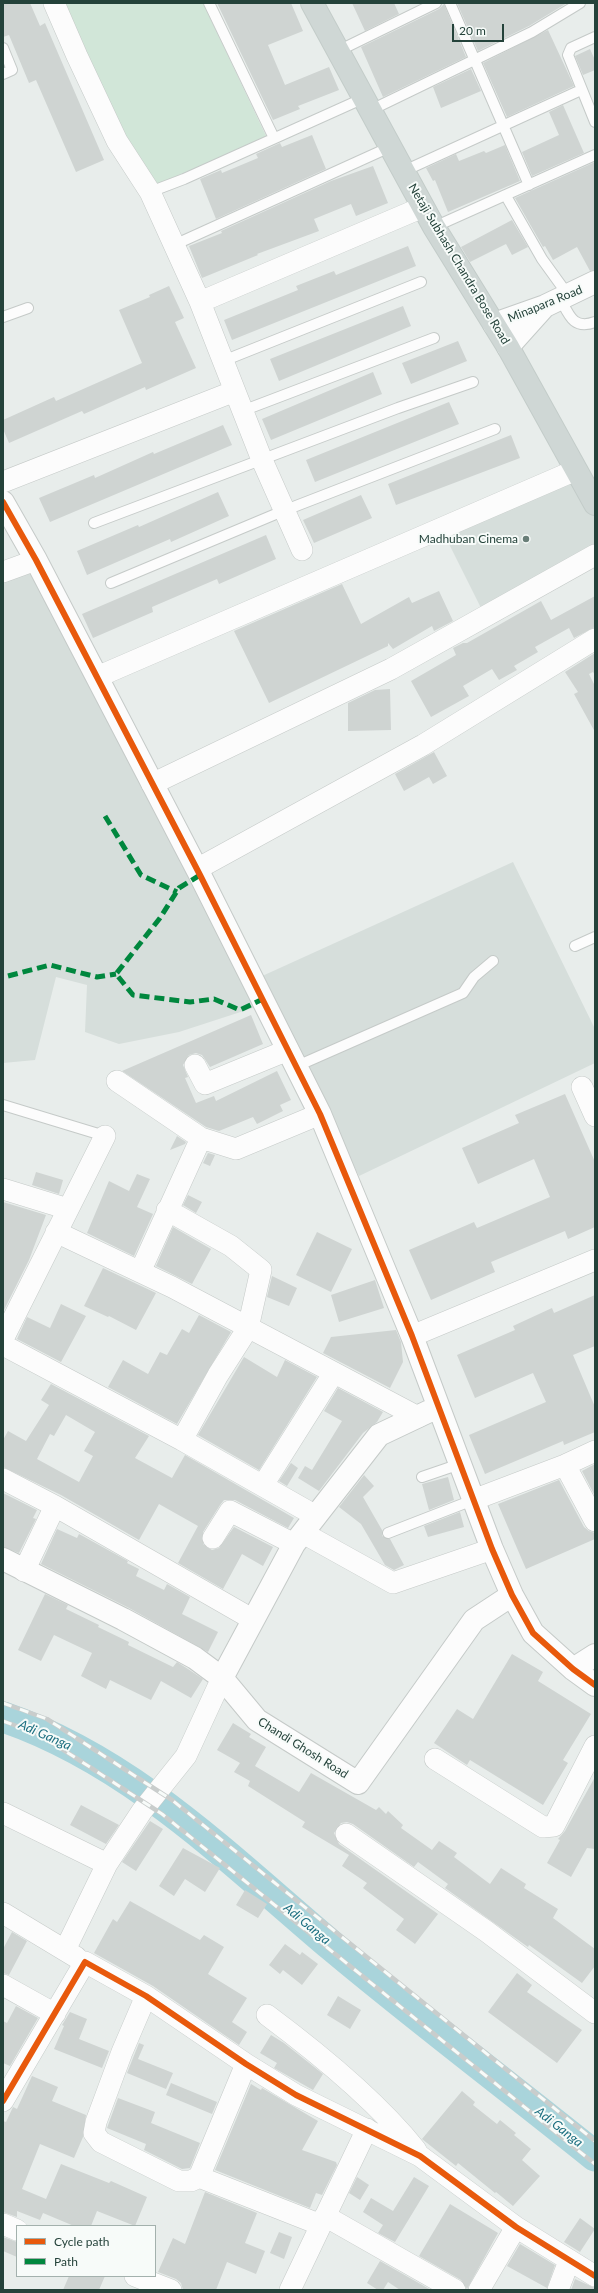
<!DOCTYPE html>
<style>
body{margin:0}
#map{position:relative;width:598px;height:2293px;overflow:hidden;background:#e8edeb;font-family:Lato,sans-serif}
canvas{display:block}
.frame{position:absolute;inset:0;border:4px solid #24423a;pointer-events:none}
.legend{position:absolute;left:16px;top:2225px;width:140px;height:52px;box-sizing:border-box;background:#f7fbf9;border:1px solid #a3b1ad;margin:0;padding:5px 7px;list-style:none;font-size:12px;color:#24423a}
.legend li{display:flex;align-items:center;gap:8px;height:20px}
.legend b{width:20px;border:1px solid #a3b1ad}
.scale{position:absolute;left:452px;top:24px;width:52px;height:18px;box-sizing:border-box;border:2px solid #24423a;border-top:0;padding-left:5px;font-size:12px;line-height:14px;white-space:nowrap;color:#24423a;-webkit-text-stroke:3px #f7fbf9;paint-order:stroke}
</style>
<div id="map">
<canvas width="598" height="2293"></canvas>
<div class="frame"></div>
<ul class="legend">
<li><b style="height:5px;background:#e8590c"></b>Cycle path</li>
<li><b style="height:5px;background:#00873e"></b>Path</li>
</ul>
<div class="scale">20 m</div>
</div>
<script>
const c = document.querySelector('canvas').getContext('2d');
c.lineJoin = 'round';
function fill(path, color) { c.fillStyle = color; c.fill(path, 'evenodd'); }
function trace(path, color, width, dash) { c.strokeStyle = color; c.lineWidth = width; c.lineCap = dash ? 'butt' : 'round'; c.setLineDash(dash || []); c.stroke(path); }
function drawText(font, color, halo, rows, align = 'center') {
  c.font = font + ' Lato,sans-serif'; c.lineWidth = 4; c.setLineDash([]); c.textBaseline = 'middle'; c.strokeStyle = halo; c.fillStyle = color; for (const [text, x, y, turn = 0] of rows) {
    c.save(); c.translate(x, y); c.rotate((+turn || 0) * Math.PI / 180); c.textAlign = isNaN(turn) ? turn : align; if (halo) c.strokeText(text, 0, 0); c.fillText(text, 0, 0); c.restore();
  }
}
const built = new Path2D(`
 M573,474L595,512V550L485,616L444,534Z
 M34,563L262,1005L179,1032L119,1044L85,1032L87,985L56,977L35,1060L3,1063V576Z
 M513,862L595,1029V1063L359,1176L260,977Z`);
const green = new Path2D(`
 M62,3H203L267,138L153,186L125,151Z`);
const river = new Path2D(`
 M3,1717C132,1761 231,1861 333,1947C419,2019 508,2086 595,2156`);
const building = new Path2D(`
 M3,3H30L40,26L45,23L104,160L76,172L36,80L29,83L9,35L3,37Z
 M217,3H291L303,31L268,45L285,85L329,67L339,90L298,106L300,109L273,120Z
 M352,3H394L399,14L365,31Z
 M457,3H567L529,26L478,51Z
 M444,4L466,57L383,97L361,47L439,9Z
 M548,30L574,86L507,117L483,63Z
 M590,49L595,60V70L583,75L575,56Z
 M471,69L481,91L441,108L433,87Z
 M563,105L584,153L532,176L522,152L559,135L549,112Z
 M312,135L326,169L216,219L200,179L221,170L222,173L258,158L256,154L280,143L282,147Z
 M505,145L520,181L448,212L435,180L433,181L426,168L456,154L459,161L484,151L486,153Z
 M595,162V270L590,271L577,247L553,260L545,246L543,247L515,198Z
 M373,166L388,203L356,216L351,204L314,219L319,231L257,254L258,255L202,278L189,246L222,233L221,231L331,181Z
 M512,220L528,247L512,255L506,244L470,262L461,247Z
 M408,246L416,266L232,340L224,320L298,290L296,286L334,271L336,275Z
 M169,286L184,318L175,322L196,368L146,390L145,387L84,414L82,411L9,443L3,429V420L54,397L56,401L142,363L119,310L150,297L149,295Z
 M403,306L411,326L279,381L270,359Z
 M458,341L467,361L411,384L402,363Z
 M373,372L382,394L271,440L262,419Z
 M449,402L459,424L315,482L306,460Z
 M223,425L232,445L50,522L39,498L94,475L95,478L153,452L154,454Z
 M511,435L520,458L396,505L388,484Z
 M218,492L229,516L171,542L170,539L87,575L77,551L138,525L139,527Z
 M361,495L372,518L314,543L303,520Z
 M266,535L276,559L219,584L217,579L152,607L153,612L93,638L82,614Z
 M342,584L361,624L409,597L412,603L439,591L453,621L434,631L432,626L393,649L388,643V646L269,703L234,631Z
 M595,596V627L574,638L569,628L535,647L538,652L514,666L517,670L499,680L492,669L463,686L469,696L431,717L411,681L456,655L453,648L463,643H467L541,601L551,620Z
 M595,653V675L593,672L589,674L595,686V732L574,694L578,692L565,672Z
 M390,689L391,730L348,731V703L375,690Z
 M434,752L447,776L433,784L429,777L404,791L395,774Z
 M251,1015L263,1044L210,1067L202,1055L196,1053L189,1055L183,1065L188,1077L185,1078L196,1103L214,1096L216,1101L277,1071L291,1100L280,1105L283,1111L257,1124L253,1117L219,1131L206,1127L122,1071Z
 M565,1094L595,1162V1227L568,1239L565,1231L491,1262L495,1272L431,1300L409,1250L474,1222L477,1228L550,1197L534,1159L478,1184L462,1148L519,1123L515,1115Z
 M177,1136L186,1142L185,1144L170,1150Z
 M208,1153L215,1155L210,1166L203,1163Z
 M36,1172L63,1180L59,1194L32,1185Z
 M137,1174L150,1179L137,1207L153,1214L134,1256L87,1233L109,1181L129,1191Z
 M188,1195L202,1202L196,1213L183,1205Z
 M3,1202L46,1215L29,1260L3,1312Z
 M173,1227L211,1249L192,1284L156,1266Z
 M317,1232L352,1249L331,1292L296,1275Z
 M103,1268L156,1293L136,1330L109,1316L108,1317L84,1306Z
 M272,1276L297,1288L289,1306L267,1297Z
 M375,1280L384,1308L339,1322L331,1295Z
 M595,1295V1346L573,1355L595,1407V1432L564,1445L563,1441L485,1474L469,1435L546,1402L533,1373L475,1398L457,1355L515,1330L513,1326L552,1308L554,1313Z
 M61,1304L86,1316L61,1362L17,1339L27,1317L50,1328Z
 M199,1315L231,1332L177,1424L108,1387L123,1360L148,1374L160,1352L167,1355L182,1329L189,1333Z
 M396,1330L401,1342L403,1362L390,1388L323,1353L331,1337Z
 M244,1357L277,1377L285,1360L317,1377L259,1470L198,1435Z
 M51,1384L149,1436L135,1458L172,1478L185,1455L294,1518L288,1528L235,1500H224L220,1505L203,1532V1544L212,1550L219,1548L234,1527L273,1547L263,1566L242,1554L223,1589L178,1563L198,1526L159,1504L139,1540L61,1495L3,1467V1440L8,1431L26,1441L49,1405L41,1400ZM66,1415L95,1432L84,1451L93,1456L79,1482L37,1459L50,1434L54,1436Z
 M338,1388L383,1412L377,1422L363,1433L319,1491L298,1478L305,1466L312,1470L342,1421L324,1411Z
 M291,1463L298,1468L287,1486L279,1481Z
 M595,1464V1496L582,1471Z
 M364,1475L374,1486L363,1497L382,1530V1536L390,1539L404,1565L394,1570L385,1565L361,1524L339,1507Z
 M448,1477L454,1500L429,1510L422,1484Z
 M559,1480L584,1527L589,1531L595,1533V1539L526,1569L498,1504Z
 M3,1493L37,1510L33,1518L36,1519L19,1553L3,1547Z
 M460,1512L464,1527L428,1537L424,1526Z
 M57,1529L77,1538L79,1534L128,1561L127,1563L139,1569L136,1576L164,1590L167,1584L190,1597L182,1614L218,1632L208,1652L129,1608L41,1564Z
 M45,1594L68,1605L66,1609L99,1625L98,1627L129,1642L128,1645L173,1667L177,1662L188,1669L203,1679L191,1698L161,1681L151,1700L110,1680L106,1689L81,1676L92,1653L54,1635L41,1661L18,1650Z
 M512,1654L543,1672L538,1681L591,1714L563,1760L568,1763L543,1805L470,1760L467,1765L434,1743L457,1709L473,1719Z
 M233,1723L251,1734L249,1737L266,1747L255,1766L299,1792L311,1773L376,1810L379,1807L386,1814L388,1811L403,1825L401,1828L432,1850L439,1841L457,1853L454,1857L490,1884L501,1868L526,1884L524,1888L558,1909L553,1918L595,1949V1966L582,1983L529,1945L528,1947L445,1888L448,1884L418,1862L414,1867L353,1824L347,1822L341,1823L334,1833L339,1844L438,1914L415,1944L396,1930L404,1919L363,1888L367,1883L342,1866L349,1855L302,1827L305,1822L248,1786L250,1781L234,1772L240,1763L217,1750Z
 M595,1777V1849L587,1848L571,1877L547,1863L560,1840L558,1839L565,1831Z
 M81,1805L119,1825L106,1844L70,1825Z
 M150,1821L163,1829L136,1871L122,1862Z
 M183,1848L220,1868L205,1892L185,1879L174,1896L159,1886Z
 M245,1890L267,1904L258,1918L236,1905Z
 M130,1901L200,1940L204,1935L224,1947L208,1974L247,1998L232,2022L247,2032L239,2045L153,1986L94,1953L113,1919L117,1922Z
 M12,1932L27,1941L9,1975L3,1973V1949Z
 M285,1944L300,1955L302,1952L318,1964L302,1985L283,1970L280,1974L269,1965Z
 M517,1973L532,1985L527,1992L582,2030L557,2063L488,2012Z
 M338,1996L361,2010L350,2029L327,2015Z
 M16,2006L38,2018L10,2066L3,2063V2021L7,2023Z
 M70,2012L87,2019L79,2039L109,2051L102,2068L54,2049L64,2026L62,2025Z
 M271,2035L284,2043L323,2074L313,2090L274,2068L277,2063L260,2053Z
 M139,2043L144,2045L138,2059L173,2073L166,2089L127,2073Z
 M32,2076L58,2087L52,2101L86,2115L83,2137L74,2158L40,2144L22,2189L46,2199L61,2164L109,2183L111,2181L147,2197L135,2226L97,2211L91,2226H74L43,2213L40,2220L17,2211V2217L3,2212V2121L6,2122L13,2107L17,2109Z
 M171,2083L217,2102L212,2114L166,2095Z
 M251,2084L261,2090L262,2088L318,2121L302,2150L336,2162L337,2165L322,2195L316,2193L310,2208L215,2170Z
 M462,2091L475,2102L473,2105L497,2124L500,2120L516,2133L514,2135L531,2149L522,2160L540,2176L513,2206L496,2192L495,2193L458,2163L456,2166L422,2139Z
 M118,2098L155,2112L151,2123L200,2143L190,2168L182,2169L144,2150L146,2144L107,2128Z
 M357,2177L369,2185L360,2200L349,2193Z
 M414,2177L429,2186L395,2242L378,2233L383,2225L363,2212L371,2198L393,2211Z
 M205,2192L257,2213L245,2243L265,2251L256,2274L227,2262L216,2290H183L181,2283L176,2279L158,2272L173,2238L185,2244Z
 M450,2204L498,2233L467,2289L461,2280L419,2256Z
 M580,2218L595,2229L580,2252L564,2242Z
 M279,2232L292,2237L284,2259L270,2253Z
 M3,2237L17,2242V2257L3,2251Z
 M520,2244L555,2265L547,2288L507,2266Z
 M380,2261L431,2290H400L388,2282L383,2290H378L367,2283Z
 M69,2276H105L99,2290H63Z
 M575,2279L595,2288V2290H571Z`);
const service = new Path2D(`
 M209,3L274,138
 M450,3L529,185
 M595,37L571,48L568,55L595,122
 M3,48L12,70L3,74
 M338,51L436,3
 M371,110L532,32L580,3
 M404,171L581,90
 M150,192L184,179L364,98
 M506,196L542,259L568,295
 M434,227L595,155
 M174,245L390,147
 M560,298C569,315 573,330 595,322
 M3,317L28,308
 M223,361L421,282
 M242,411L434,338
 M94,523L398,408L473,382
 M111,583L283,511L495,429
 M575,946L595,937
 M297,1066L463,993L474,977L493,961
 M3,1105L105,1136
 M422,1477L460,1464
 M388,1533L473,1500`);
const minor = new Path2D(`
 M54,3L77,56L117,141L150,192L200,302L262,460L302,550
 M200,302L423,207
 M3,482L235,391
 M3,572L36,560
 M97,677L576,470
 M152,784L391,669L595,555
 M197,869L423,745L595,639
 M195,1065L205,1084L288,1050
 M117,1081L201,1138L236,1149L320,1114
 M582,1087L595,1116
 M3,1189L68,1209
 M56,1232L172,1287L418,1417
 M140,1272L201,1138
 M412,1336L595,1260
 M3,1339L105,1136
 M3,1345L182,1440L218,1375L248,1328L261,1270L231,1246L167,1210
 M182,1440L316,1516
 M565,1465L595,1521
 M3,1479L55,1506
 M263,1485L333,1374
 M473,1500L565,1465L595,1451
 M303,1533L393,1583L492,1549
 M213,1538L230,1511L294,1544
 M24,1571L55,1506L252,1619
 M435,1759L543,1827L554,1826L595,1746
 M3,1813L107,1864
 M346,1834L486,1931L595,2013
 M3,1913L76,1957
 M65,1950L107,1864L142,1811L186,1756L222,1678
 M3,1985L55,2014
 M146,1996L122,2052L96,2122L94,2133L101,2142L179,2181H191L199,2177
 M267,2015C318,2053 376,2100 416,2150
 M246,2064L199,2177L321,2225L367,2129
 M3,2101L85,1962L146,1996L246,2064L296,2095L420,2156L516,2227L595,2276
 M325,2216L455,2290
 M3,2224L17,2230
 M135,2276L171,2290
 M290,2290L321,2225
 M479,2290L516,2227
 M558,2290L569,2261`);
const tertiary = new Path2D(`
 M494,324L545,306L595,282
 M508,347L543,308
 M3,502L36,560L200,875L320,1114L412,1336L492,1549L512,1595L533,1633L573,1669L595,1685
 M3,1559L123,1619L195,1658L222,1678L257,1720L358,1783L474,1620L512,1595
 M573,1669L595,1655
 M222,1678L294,1544L379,1435L438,1407`);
const primary = new Path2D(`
 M312,3L434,227L508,347L595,504`);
const rail = new Path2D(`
 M3,1703L47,1719L172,1800L595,2141
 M3,1721L39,1734L162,1814L595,2164`);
const quiet = new Path2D(`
 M105,816L141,875L177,892
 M200,875L179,888L160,918L116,974L133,995L190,1002L214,999L240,1010L263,999
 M8,976L50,965L97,977L116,974`);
const cycleway = new Path2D(`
 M3,502L36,560L200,875L320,1114L412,1336L492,1549L512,1595L533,1633L573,1669L595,1685
 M3,2101L85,1962L146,1996L246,2064L296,2095L420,2156L516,2227L595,2276`);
const markers = [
 [526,539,4,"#697e78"]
];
const streetNames = [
 ["Netaji Subhash Chandra Bose Road",459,264,59],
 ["Minapara Road",545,304,-22],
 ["Chandi Ghosh Road",303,1748,32]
];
const poiNames = [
 ["Madhuban Cinema",518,539]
];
const waterNames = [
 ["Adi Ganga",45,1735,24],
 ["Adi Ganga",307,1924,40],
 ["Adi Ganga",559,2127,38]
];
fill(built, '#d6dedb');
fill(green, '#d1e6d8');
trace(river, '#a9d4db', 31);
fill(building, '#cfd4d2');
trace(service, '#c5cac8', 12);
trace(minor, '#c5cac8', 22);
trace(tertiary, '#c5cac8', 24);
trace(primary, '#c3ccc9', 24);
trace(service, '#fcfcfc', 10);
trace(minor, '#fcfcfc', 21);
trace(tertiary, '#fcfcfc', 22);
trace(primary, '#cfd7d5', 22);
trace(rail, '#c9cdcc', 4.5);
trace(rail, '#f7fbf9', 3, [9]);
trace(quiet, '#00873e', 5, [10, 5]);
trace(cycleway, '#e8590c', 6);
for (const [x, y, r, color] of markers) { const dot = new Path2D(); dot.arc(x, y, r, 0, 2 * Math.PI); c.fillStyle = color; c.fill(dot); trace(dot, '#f7fbf9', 1.5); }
drawText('12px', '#24423a', '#f7fbf9', streetNames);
drawText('12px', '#24423a', '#f7fbf9', poiNames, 'right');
drawText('italic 13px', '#1c6f80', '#f7fbf9', waterNames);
</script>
